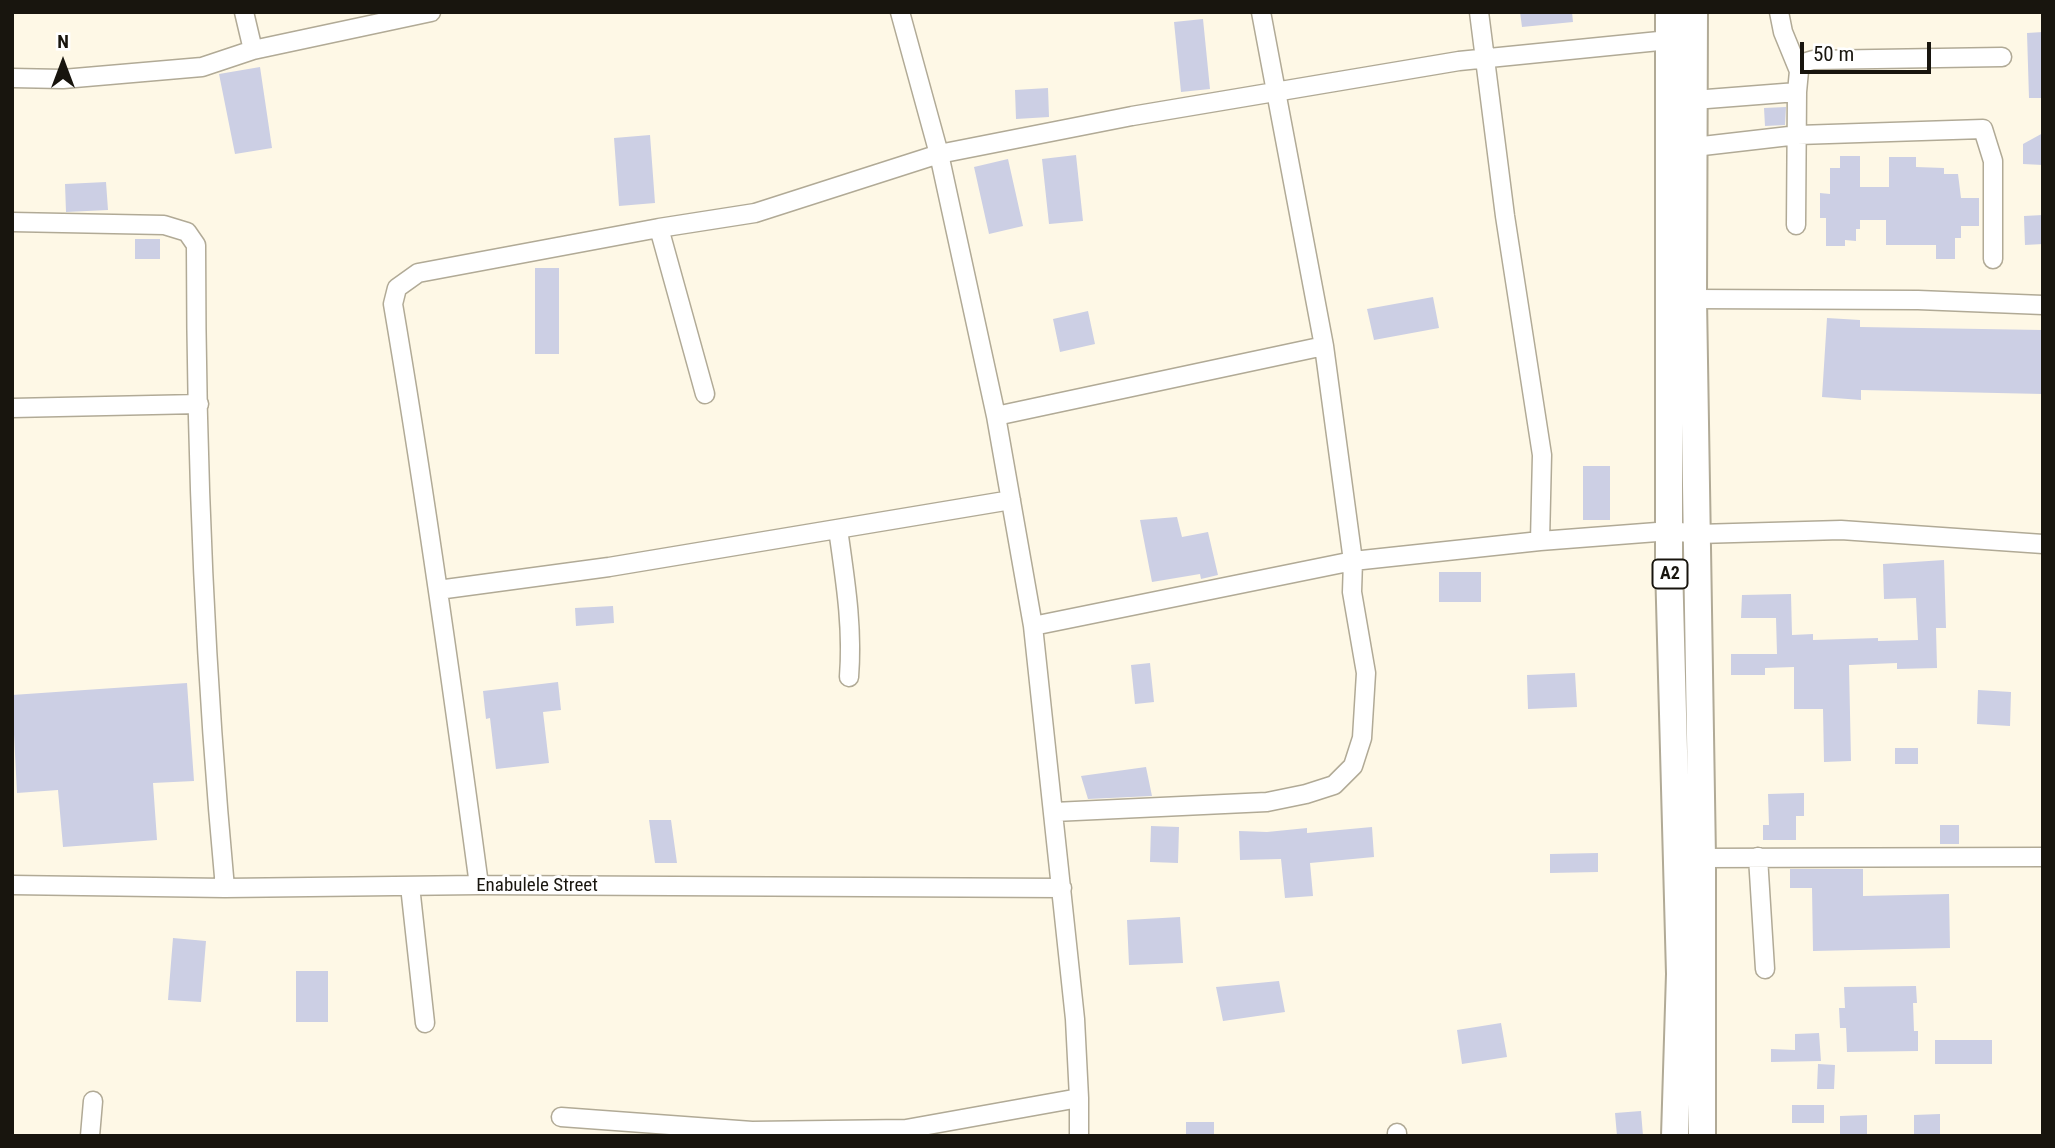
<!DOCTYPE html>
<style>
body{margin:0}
#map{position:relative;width:2055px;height:1148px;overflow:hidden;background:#fef8e6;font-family:"Roboto Condensed",sans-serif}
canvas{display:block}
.frame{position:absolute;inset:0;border:14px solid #18150e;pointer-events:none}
.north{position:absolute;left:28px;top:28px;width:70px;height:70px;-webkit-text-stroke:5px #fff;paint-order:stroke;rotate:0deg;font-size:19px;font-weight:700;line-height:28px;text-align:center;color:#18150e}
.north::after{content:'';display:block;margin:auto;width:24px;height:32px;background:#18150e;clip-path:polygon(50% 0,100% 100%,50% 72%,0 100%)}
.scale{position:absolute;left:1800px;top:42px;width:131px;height:32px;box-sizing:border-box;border:4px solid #18150e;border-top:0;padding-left:9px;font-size:21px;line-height:24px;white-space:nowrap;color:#18150e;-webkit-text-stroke:5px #fff;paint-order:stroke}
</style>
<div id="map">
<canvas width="2055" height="1148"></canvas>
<div class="frame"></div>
<div class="north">N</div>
<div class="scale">50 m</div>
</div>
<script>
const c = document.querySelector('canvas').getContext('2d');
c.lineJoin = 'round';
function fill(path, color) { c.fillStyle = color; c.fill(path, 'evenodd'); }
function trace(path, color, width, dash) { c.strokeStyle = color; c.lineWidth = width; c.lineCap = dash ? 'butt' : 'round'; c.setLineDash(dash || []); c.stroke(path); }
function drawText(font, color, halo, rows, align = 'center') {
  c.font = font + ' "Roboto Condensed",sans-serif'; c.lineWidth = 6; c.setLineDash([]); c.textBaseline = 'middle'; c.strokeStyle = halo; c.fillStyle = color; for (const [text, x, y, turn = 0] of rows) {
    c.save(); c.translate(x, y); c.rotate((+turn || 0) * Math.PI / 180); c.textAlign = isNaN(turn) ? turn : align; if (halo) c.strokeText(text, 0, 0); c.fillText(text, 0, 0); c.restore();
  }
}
const building = new Path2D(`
 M1520,12H1572L1573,22L1522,27Z
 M1203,19L1210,89L1181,92L1174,22Z
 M2043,32V98H2029L2027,33Z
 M260,67L272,148L235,154L219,74Z
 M1048,88L1049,117L1016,119L1015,90Z
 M1786,107L1785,125L1765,126L1764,108Z
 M2043,133V165L2023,164V144Z
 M650,135L655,203L619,206L614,138Z
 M1076,155L1083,221L1049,224L1042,159Z
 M1840,156H1860V187H1889V157H1916V167L1944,168V174H1958L1961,198H1979V226H1961V238H1955V259H1936V245H1886V220H1860V229H1856V241L1845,240V246H1826V218H1820V193L1830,194V168H1840Z
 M1008,159L1023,226L989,234L974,167Z
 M106,182L108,210L66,212L65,184Z
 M2043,215V244L2025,245L2024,216Z
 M135,239H160V259H135Z
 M535,268H559V354H535Z
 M1433,297L1439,328L1374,340L1367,309Z
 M1088,311L1095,344L1060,352L1053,319Z
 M1827,318L1860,320V327L2043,330V394L1861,390V400L1822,397Z
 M1583,466H1610V520H1583Z
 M1177,517L1182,537L1208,532L1218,575L1201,579L1200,574L1152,582L1140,520Z
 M1944,560L1946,628H1936L1937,668L1897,669V663L1849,665L1851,761L1824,762L1823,709H1794V667L1765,668V675H1731V654H1777L1776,618H1741L1742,595L1791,594L1792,635L1813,634V640L1878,638V641L1918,640L1916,598L1884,599L1883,564Z
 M1439,572H1481V602H1439Z
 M613,606L614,623L576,626L575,608Z
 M1150,663L1154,702L1135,704L1131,665Z
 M1575,673L1577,707L1528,709L1527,675Z
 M558,682L561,710L543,712L549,763L496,769L490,718L486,719L483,691Z
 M187,683L194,781L153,783L157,840L63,847L58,790L17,793L12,695Z
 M1978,690L2011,692L2010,726L1977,724Z
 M1895,748H1918V764H1895Z
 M1146,767L1152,796L1088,799L1081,776Z
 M1804,793V816H1796V840H1763V825H1769L1768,794Z
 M649,820H671L677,863H655Z
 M1940,825H1959V844H1940Z
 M1151,826L1179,827L1178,863L1150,862Z
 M1372,827L1374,857L1310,863L1313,896L1285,898L1281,859L1240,860L1239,831L1267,832L1307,828V833Z
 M1598,853V872L1550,873V854Z
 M1790,869H1863V896L1949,894L1950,948L1813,951L1812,888H1790Z
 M1180,917L1183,963L1129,965L1127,920Z
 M173,938L206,941L201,1002L168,1000Z
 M296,971H328V1022H296Z
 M1279,981L1285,1012L1223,1021L1216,987Z
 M1916,986L1917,1003H1913L1914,1031H1918V1051L1847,1052L1846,1028H1840L1839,1008H1845L1844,987Z
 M1501,1023L1507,1057L1462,1064L1457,1030Z
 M1819,1033L1821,1061L1771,1062V1049L1795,1050V1034Z
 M1935,1040H1992V1064H1935Z
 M1818,1064L1835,1065L1834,1089H1817Z
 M1792,1105H1824V1123H1792Z
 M1641,1111L1643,1136H1617L1615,1113Z
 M1940,1114V1136H1914V1115Z
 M1867,1115V1136H1840V1116Z
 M1186,1122H1214V1136H1186Z`);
const minor = new Path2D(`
 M244,12L253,50
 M900,12L939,154L996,416L1033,626L1075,1019L1079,1098V1136
 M1261,12L1324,346
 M1479,12L1505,216L1542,455L1540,541
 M1779,12L1783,32L1799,71
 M12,78L63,79L202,67L253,50L431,12
 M1694,100L1797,92
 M1694,147L1798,135L1983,129L1993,161V259
 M12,222L164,225L187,232L196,245C196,459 205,675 225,888
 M1796,225L1797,92L1799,71L1803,63L1813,60L2002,57
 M659,228L705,394
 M1693,299L1918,300L2043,305
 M12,408L199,404
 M996,416L1324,346L1353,561L1352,592L1366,673L1362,738L1353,766L1334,785L1306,794L1267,802L1054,812
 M838,529C845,579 853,626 849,677
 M438,590L609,567L1011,500
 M1033,626L1353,561L1540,541L1670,531L1698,534L1841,530L2043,544
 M1758,857L1765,969
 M1702,858L2043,857
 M12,885L225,888L479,885L1062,888
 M479,885C453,691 426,497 393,304L397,288L418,273L659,228L755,213L939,154L1132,116L1459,61L1669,40
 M410,886L425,1023
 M561,1117L752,1131L906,1129L1079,1098
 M1397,1133V1136
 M90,1136L93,1101`);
const highway = new Path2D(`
 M1669,12V565L1680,974L1675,1136
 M1694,12L1693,299L1702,858V1136`);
const shields = [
 [1670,574,35]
];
const shieldNames = [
 ["A2",1670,574]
];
const streetNames = [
 ["Enabulele Street",537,886]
];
fill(building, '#cccfe4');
trace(minor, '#b1aa96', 21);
trace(highway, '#b1aa96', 30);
trace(minor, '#fff', 18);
trace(highway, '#fff', 26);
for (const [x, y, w] of shields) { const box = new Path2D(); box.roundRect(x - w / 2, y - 14.5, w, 29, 5); c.fillStyle = '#fff'; c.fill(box); trace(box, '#18150e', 2); }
drawText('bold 18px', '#18150e', null, shieldNames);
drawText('19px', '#18150e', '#fff', streetNames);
</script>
